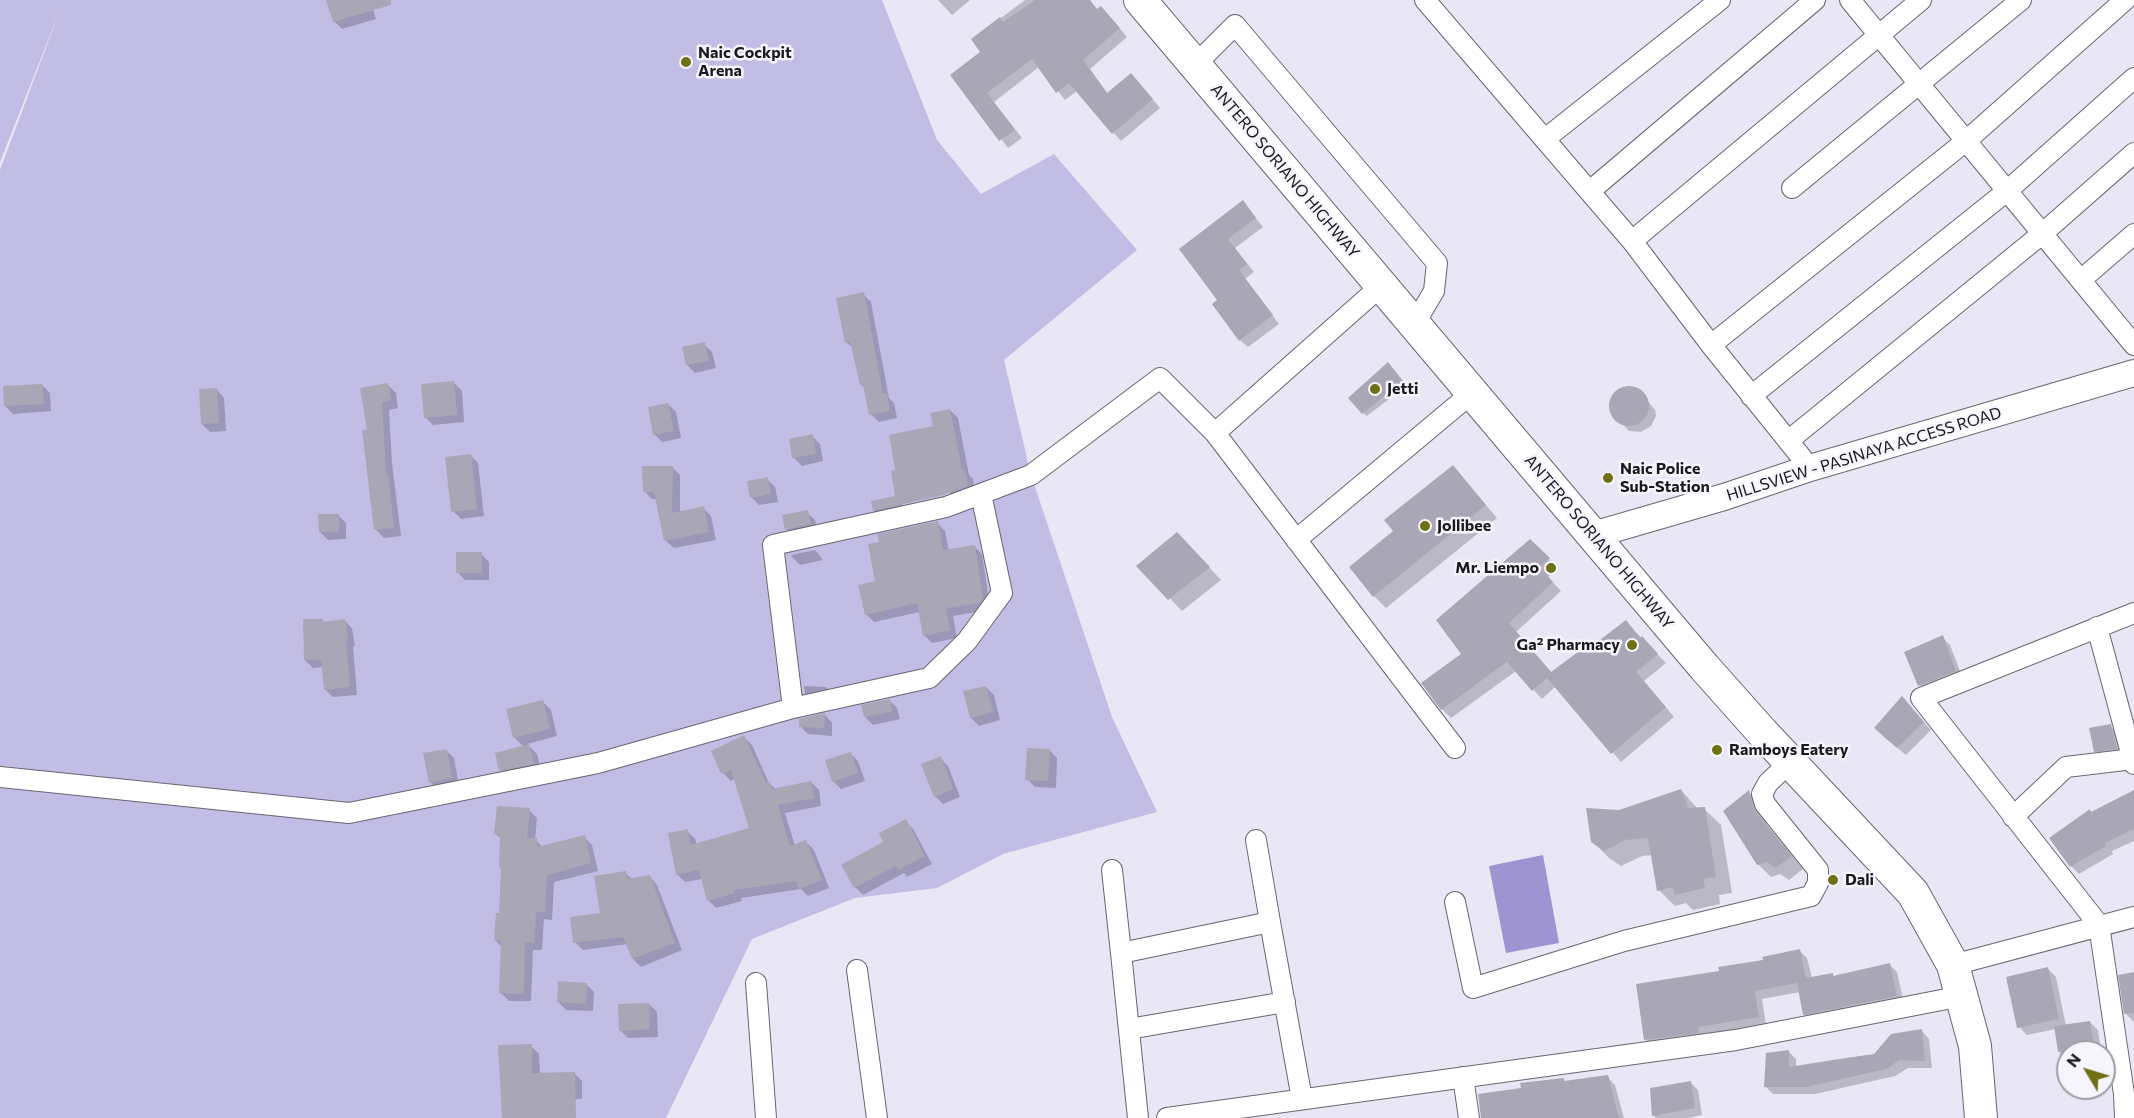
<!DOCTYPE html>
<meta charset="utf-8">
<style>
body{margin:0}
#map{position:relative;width:2134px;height:1118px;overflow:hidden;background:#e9e7f5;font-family:Commissioner,sans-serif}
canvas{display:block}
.north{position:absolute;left:2056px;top:1040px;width:60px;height:60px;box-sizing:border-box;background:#f6f5fe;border:2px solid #9e9da4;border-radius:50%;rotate:308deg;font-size:16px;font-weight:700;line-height:24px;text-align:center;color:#1a191e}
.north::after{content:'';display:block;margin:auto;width:21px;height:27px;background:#6e7013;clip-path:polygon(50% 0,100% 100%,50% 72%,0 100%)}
</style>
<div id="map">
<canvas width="2134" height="1118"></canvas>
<div class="north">N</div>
</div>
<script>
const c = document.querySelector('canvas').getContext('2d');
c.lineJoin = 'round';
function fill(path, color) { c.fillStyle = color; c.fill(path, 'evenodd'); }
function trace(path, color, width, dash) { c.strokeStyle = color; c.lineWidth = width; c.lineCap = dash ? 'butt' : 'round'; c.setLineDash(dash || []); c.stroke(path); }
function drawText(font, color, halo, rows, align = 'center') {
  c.font = font + ' Commissioner,sans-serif'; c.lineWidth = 5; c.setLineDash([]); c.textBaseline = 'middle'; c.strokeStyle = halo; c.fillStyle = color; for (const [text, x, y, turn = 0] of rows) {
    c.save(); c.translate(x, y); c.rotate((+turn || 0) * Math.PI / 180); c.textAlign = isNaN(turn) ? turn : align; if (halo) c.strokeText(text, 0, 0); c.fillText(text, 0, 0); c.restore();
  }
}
const green = new Path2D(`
 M0,0H882L937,140L981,194L1054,154L1137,250L1004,360L1031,475L1112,717L1157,812L1003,854L937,888L855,898L752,939L666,1118H0V170L60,10L0,162Z`);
const water = new Path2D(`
 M1543,855L1559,943L1506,953L1489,866Z`);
const shadow = new Path2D(`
 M328,0H370L376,19L342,29L334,21Z
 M938,0H970L952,15Z
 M1025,0H1089L1098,10L1109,16L1127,37L1090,69L1108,94L1139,83L1160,108L1121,141L1077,91L1065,100L1039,67L994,102L1022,138L1008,148L952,75L983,52L973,39Z
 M1243,202L1263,227L1235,248L1254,272L1245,279L1279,324L1248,347L1240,340L1219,300L1181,249Z
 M863,294L871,302L889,398L894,403L897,418L879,422L871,414L866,390L861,384L854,349L846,342Z
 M704,344L712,352L716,368L695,373L687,365Z
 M1392,368L1406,386L1367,416L1363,413Z
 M454,383L462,391L464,422L433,425L425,417Z
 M42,385L50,393L51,411L13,414L5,406Z
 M388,385L396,393L398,408L389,410L392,463L401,536L384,538L376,530L368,431Z
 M1629,387L1640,391L1655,410L1656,416L1651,426L1641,432L1629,431L1612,413L1611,401L1613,396L1623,388Z
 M217,390L224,398L226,431L210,432L202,424Z
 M668,404L676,412L681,438L662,442L654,434Z
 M950,410L958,418L969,475L973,479L975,494L882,518L874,510L897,497L935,427ZM950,492V495L902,506V503Z
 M812,436L820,444L823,461L802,466L794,458L791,440Z
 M470,455L478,463L484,516L461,519L453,511Z
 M672,467L680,475V513L703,508L711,516L716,540L674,548L666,541L657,499H652L644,491Z
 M1453,467L1497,518L1386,608L1374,596L1395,532Z
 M767,479L775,487L778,502L759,505L751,497Z
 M807,512L815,520L818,532L794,537L786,529Z
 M338,515L346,523V539L328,540L320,532Z
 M937,523L945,531L949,551L974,546L982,554L990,607L988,610L953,616L957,638L932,643L924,635L920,612L874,622L866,614L877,582Z
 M1530,541L1558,568L1548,577L1561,591L1516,632L1552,673L1596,645L1626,622L1666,663L1644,681L1674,717L1621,762L1556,686L1542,699L1516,671L1451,718L1442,709L1463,654Z
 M1189,546L1221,580L1182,611L1139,566Z
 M815,550L823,560L800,565L792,557L791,555Z
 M481,554L489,562V580H465L457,572Z
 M344,620L352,628L355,646H353L357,695L333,697L325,689L323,667L313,668L305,660L322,621L325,623Z
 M1942,637L1950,645L1963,679L1927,693L1920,685Z
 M804,686L826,687L834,695L813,701L805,693Z
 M986,687L994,695L1000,720L979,726L971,718Z
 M890,701L897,708L900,719L873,725L865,717Z
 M543,702L551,710L557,736L527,744L537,754L541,771L509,778L501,770L524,747L514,737Z
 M1910,706L1931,730L1906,755L1883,736Z
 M825,715L832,723V736L808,734L800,726Z
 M2110,726L2118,734L2124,756L2103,759L2095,751Z
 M744,737L752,745L769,783L776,789L811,782L819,790L821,806L785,813L795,846L806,842L814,850L829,888L808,896L801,889L741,898L742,901L716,908L708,900L702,879L685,882L677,874L687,831L695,839L697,845L751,829L735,779L731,781L723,773Z
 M446,750L454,758L459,786L438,790L430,782Z
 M1049,750L1057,758L1056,788L1035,787L1027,779Z
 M850,753L858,761L865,781L841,789L833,781Z
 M940,758L948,766L960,797L943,804L935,796Z
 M1681,790L1698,809H1704L1721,825L1732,893L1719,895L1720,904L1693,910L1686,903L1675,906L1659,890L1652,855L1642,856L1621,866L1609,858L1592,841L1620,812Z
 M1748,792L1760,804L1767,825L1803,869L1789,880L1780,874L1771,877L1758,864Z
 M2134,795V841L2112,851L2113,854L2079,874L2071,866L2092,813Z
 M529,810L537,818L535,840L543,847L584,837L592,845L598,871L554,882L552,920L544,919L542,950H533L531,1001H509L501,993L502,947L495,940L500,915L503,870L501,839L496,834Z
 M905,821L913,829L932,864L907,877L904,873L863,895L855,887L886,842Z
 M625,873L632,879L649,876L657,885L682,950L641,967L633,959L628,944L583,950L575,942L601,915Z
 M1799,950L1807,958L1812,978L1832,975L1835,977L1889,964L1897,972L1904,1004L1812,1022L1804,1014L1800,992L1762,999L1766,1025L1705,1035L1654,1048L1646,1040L1720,972Z
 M2048,969L2056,977L2066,1026L2090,1022L2098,1030L2101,1052H2068V1066L2061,1059L2056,1029L2027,1035L2019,1027Z
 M2134,974V1022L2126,1014Z
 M586,984L594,992L593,1011L566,1010L558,1002Z
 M649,1004L657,1012L658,1037L628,1038L620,1030Z
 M1922,1031L1929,1039L1932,1068H1908L1895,1076L1815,1094H1773L1765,1086L1788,1051L1796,1059V1067L1875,1055Z
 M531,1046L539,1054L540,1074L574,1073L582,1081V1099L533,1101L535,1118H504Z
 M1607,1077L1615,1085L1624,1118H1482L1523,1089L1564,1080L1566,1082Z
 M1690,1082L1698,1090L1702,1115L1688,1118H1656L1653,1115Z`);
const building = new Path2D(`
 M326,0H391V5L333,22Z
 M1035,0H1090L1097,9L1101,6L1120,28L1083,60L1107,93L1131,73L1153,99L1112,134L1069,83L1056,93L1032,59L987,93L1015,130L999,141L950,75L980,52L971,39L1000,17L1003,22Z
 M1243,200L1256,218L1228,239L1247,264L1239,270L1273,315L1239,341L1212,304L1217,300L1179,249Z
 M864,292L883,394L887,393L890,411L869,415L863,384L860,385L850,341L845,343L836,298Z
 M705,342L709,361L686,365L682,347Z
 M1388,362L1403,381L1362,414L1348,398Z
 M454,381L457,415L424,418L421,384Z
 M388,383L391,400L382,402L386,474H388L394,528L374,530L362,430H367L360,388Z
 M42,384L44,404L4,406L3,386Z
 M1609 406a20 20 0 1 1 40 0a20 20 0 1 1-40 0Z
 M217,388L219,423L201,424L199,389Z
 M668,403L674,431L653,435L648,407Z
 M950,409L962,470H965L968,486L943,495L873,511L871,501L895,496L891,471L895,470L889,435L933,426L930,413Z
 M813,434L816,454L792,458L789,439Z
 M471,454L477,509L451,512L445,457Z
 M1453,465L1486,505L1373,597L1349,567L1393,531L1384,520Z
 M642,466H673L672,513L704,506L709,532L664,541L654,492H643Z
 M768,477L771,494L750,498L747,481Z
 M808,510L811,524L785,530L782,515Z
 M318,514H339V532H319Z
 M938,521L943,550L975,545L983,598L980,603L946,608L950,630L923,636L917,603L865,615L858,585L875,581L868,544L879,542L877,534Z
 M1177,532L1210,567L1168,600L1136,566Z
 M1530,539L1550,558L1540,567L1553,582L1509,623L1551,672L1594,640L1596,643L1626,620L1640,638L1642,636L1658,654L1636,672L1666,707L1611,754L1547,678L1532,691L1507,662L1441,710L1421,683L1461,654L1436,620Z
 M456,552H482V573H456Z
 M303,619H323V622L345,619L348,638L346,639L350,687L324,690L321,660H304Z
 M1943,635L1956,671L1918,686L1904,652Z
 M986,686L993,712L970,718L963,691Z
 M1902,696L1924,722L1897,748L1874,728Z
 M890,699L892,712L864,717L861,705Z
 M543,700L550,729L513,738L506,709Z
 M825,713L824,728L799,727V719Z
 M2111,724L2117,749L2094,752L2089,728Z
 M744,735L766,783L770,782L772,789L811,781L814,798L778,805L790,846L806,840L822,880L799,889L796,881L734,890L735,893L707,901L699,870L676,875L668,833L688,829L691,845L749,828L731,770L721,774L711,751Z
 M529,744L534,764L499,771L495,753Z
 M1027,748L1050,749L1048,781L1025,780Z
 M447,749L452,778L429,783L423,753Z
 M851,752L858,773L832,782L825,760Z
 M941,756L953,789L934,797L921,764Z
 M1681,789L1688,808L1705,807L1716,877L1703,879L1705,888L1675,895L1673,887L1657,891L1648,838L1625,840L1604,851L1591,842L1586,808L1619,810Z
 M1749,790L1755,811L1792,856L1776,868L1767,862L1757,865L1723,811Z
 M2134,790V829L2105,843L2106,846L2070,867L2049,838L2090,809L2091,812Z
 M497,806L530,808L527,838H537V847L585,835L591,863L547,875L545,912H536L534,943L525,942L524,994L499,993L501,941L494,940L496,913H499L501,869L499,868L500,835L494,834Z
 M906,819L925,856L898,870L896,866L854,888L841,865L883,842L879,833Z
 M626,871L627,879L650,875L675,943L632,959L623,937L573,943L570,917L600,913L594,876Z
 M1800,949L1806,978L1833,973V976L1890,963L1897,996L1803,1015L1797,983L1755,991L1759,1017L1698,1027L1699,1033L1644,1040L1636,984L1719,971L1718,967L1763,960L1762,957Z
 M2048,967L2059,1019L2017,1028L2006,977Z
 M2134,972V1013L2124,1014L2118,975Z
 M558,981L587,983L586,1004L557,1002Z
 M649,1003L650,1029L619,1031L618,1004Z
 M2090,1021L2095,1052H2058L2054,1026Z
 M1922,1029L1925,1061L1899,1060L1887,1069L1806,1087H1764L1766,1053L1789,1050V1067L1839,1059L1874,1054L1891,1034Z
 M532,1044V1073L575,1072L576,1118H502L498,1045Z
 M1608,1075L1619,1118H1481L1478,1094L1521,1088L1520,1083L1564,1078V1081Z
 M1691,1081L1695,1108L1652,1116L1650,1088Z`);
const minor = new Path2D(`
 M1425,0L1632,241L1711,345L1810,468
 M1850,0L2134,345
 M1195,65L1235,25L1437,263L1434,291L1415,323
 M1545,139L1720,0
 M1792,188L2021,0
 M1590,191L1815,0
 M1632,241L1921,0
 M2082,279L2134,234
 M1711,345L1966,141L2125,0
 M1751,396L2007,191L2134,78
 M1215,433L1455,748
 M1788,441L2043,233L2134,153
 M1296,540L1473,392
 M2097,627L2134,764
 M793,708L929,678L967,641L1002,593L981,494
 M0,777L349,813L598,763L793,708L773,545L946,507L1031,475L1160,378L1215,433L1382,285
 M2013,817L2066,767L2133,759
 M1256,840L1270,922
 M1112,870L1121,953
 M1455,902L1473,988L1624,941L1811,896L1818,883V870L1765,804L1762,794L1768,783L1790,762
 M1953,965L2134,917
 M857,970L877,1118
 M756,983L766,1118
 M1129,1029L1285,1002
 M1463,1077L1469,1118
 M1138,1118L1121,953L1270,922L1302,1099
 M1167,1118L1736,1040L1962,996
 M2125,1118L2124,1094L2099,925L1921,698L2134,613`);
const tertiary = new Path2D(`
 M1593,535L1724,497L1810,468L2134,373`);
const primary = new Path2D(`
 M1140,0L1705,668L1762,732L1913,893L1953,965L1975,1046L1981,1118`);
const markers = [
 [686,62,6,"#6e7013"],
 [1375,389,6,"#6e7013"],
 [1608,478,6,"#6e7013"],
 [1425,526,6,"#6e7013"],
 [1551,568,6,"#6e7013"],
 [1632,645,6,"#6e7013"],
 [1717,750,6,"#6e7013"],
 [1833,880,6,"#6e7013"]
];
const poiNames = [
 ["Naic Cockpit",698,53],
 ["Arena",698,71],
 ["Jetti",1387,389],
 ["Naic Police",1620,469],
 ["Sub-Station",1620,487],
 ["Jollibee",1437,526],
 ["Mr. Liempo",1539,568,"right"],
 ["Ga² Pharmacy",1620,645,"right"],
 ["Ramboys Eatery",1729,750],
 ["Dali",1845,880]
];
const streetNames = [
 ["ANTERO SORIANO HIGHWAY",1285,171,50],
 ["HILLSVIEW - PASINAYA ACCESS ROAD",1864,454,-17],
 ["ANTERO SORIANO HIGHWAY",1599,542,50]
];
fill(green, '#c2bde5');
fill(water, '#9d94d1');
fill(shadow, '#0003');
fill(building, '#a9a7b5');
trace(minor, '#676672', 22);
trace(tertiary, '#676672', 28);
trace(primary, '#676672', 34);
trace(minor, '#fff', 20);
trace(tertiary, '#fff', 26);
trace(primary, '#fff', 32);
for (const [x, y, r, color] of markers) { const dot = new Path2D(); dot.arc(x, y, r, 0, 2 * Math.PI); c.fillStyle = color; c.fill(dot); trace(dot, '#f6f5fe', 2); }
drawText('bold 16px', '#1a191e', '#f6f5fe', poiNames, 'left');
drawText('16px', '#1a191e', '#f6f5fe', streetNames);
</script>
